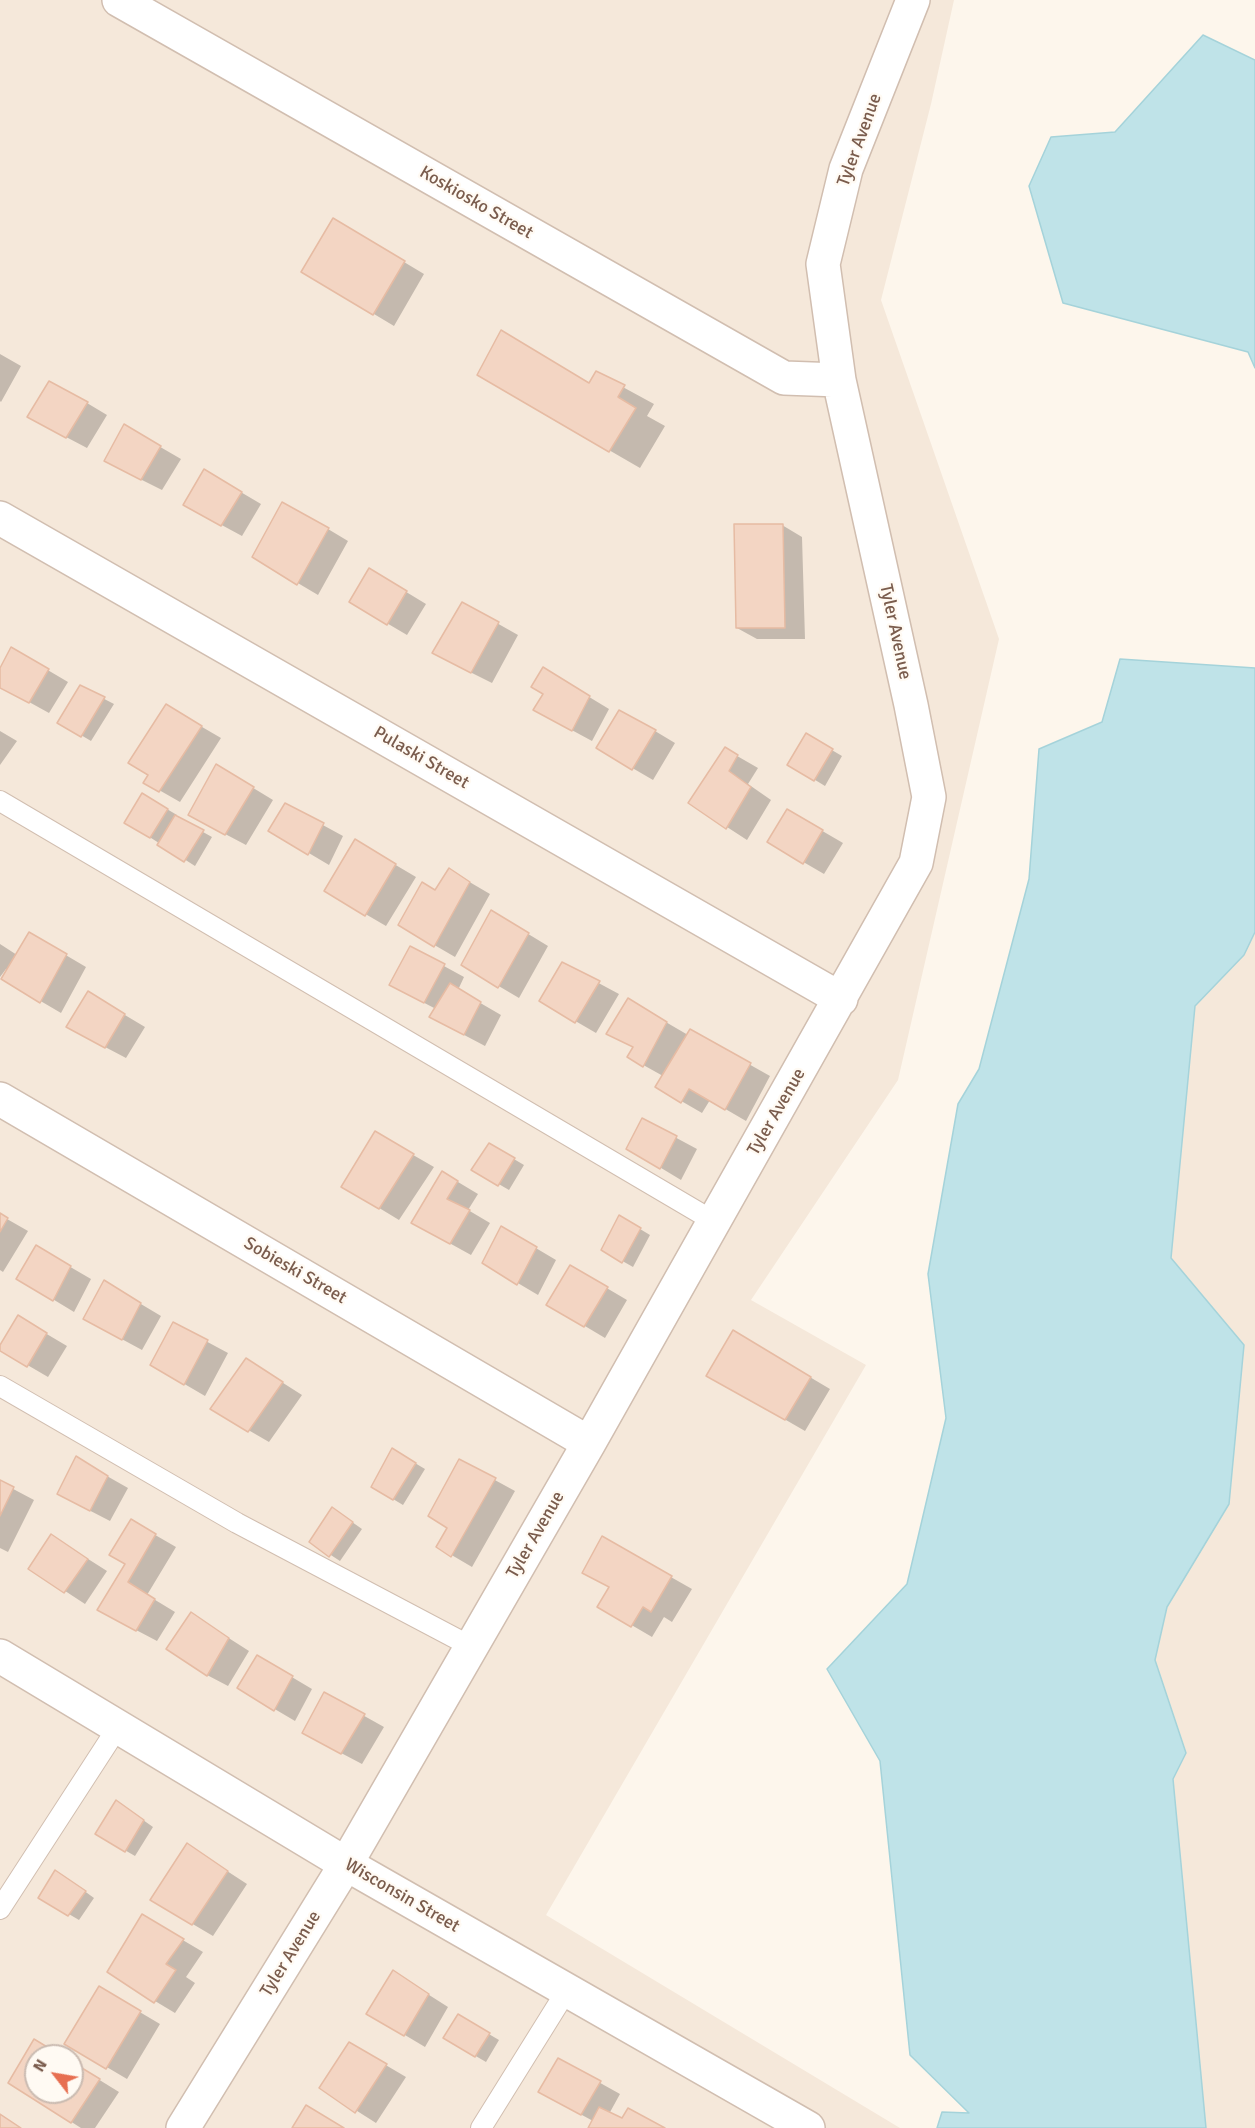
<!DOCTYPE html>
<style>
body{margin:0}
#map{position:relative;width:1255px;height:2128px;overflow:hidden;background:#fdf6ec;font-family:Signika,sans-serif}
canvas{display:block}
.north{position:absolute;left:24px;top:2044px;width:60px;height:60px;box-sizing:border-box;background:#fffaf3;border:2px solid #cabbb1;border-radius:50%;rotate:301deg;font-size:16px;font-weight:700;line-height:24px;text-align:center;color:#7a5c4d}
.north::after{content:'';display:block;margin:auto;width:21px;height:27px;background:#e76f51;clip-path:polygon(50% 0,100% 100%,50% 72%,0 100%)}
</style>
<div id="map">
<canvas width="1255" height="2128"></canvas>
<div class="north">N</div>
</div>
<script>
const c = document.querySelector('canvas').getContext('2d');
c.lineJoin = 'round';
function fill(path, color) { c.fillStyle = color; c.fill(path, 'evenodd'); }
function trace(path, color, width, dash) { c.strokeStyle = color; c.lineWidth = width; c.lineCap = dash ? 'butt' : 'round'; c.setLineDash(dash || []); c.stroke(path); }
function drawText(font, color, halo, rows, align = 'center') {
  c.font = font + ' Signika,sans-serif'; c.lineWidth = 4.5; c.setLineDash([]); c.textBaseline = 'middle'; c.strokeStyle = halo; c.fillStyle = color; for (const [text, x, y, turn = 0] of rows) {
    c.save(); c.translate(x, y); c.rotate((+turn || 0) * Math.PI / 180); c.textAlign = isNaN(turn) ? turn : align; if (halo) c.strokeText(text, 0, 0); c.fillText(text, 0, 0); c.restore();
  }
}
const residential = new Path2D(`
 M0,0H954L931,104L881,300L999,639L898,1080L751,1300L866,1365L546,1915L900,2128H0ZM36,2056H72V2092H36Z
 M1255,932V2128H1206L1173,1779L1186,1753L1155,1660L1167,1607L1229,1504L1244,1345L1171,1258L1195,1006L1244,955Z`);
const water = new Path2D(`
 M1203,35L1255,60V368L1248,352L1063,303L1029,186L1051,137L1115,132Z
 M1120,659L1255,668V932L1244,955L1195,1006L1171,1258L1244,1345L1229,1504L1167,1607L1155,1660L1186,1753L1173,1779L1206,2128H937L942,2112L969,2113L910,2055L880,1761L827,1669L907,1584L946,1418L928,1274L958,1104L979,1069L1029,879L1039,749L1102,722Z`);
const shadow = new Path2D(`
 M354,232L424,274L394,326L374,314Z
 M0,354L21,366L1,402L0,401Z
 M597,373L654,404L647,416L665,426L640,468L479,375L590,384Z
 M87,403L107,415L87,448L49,428Z
 M124,426L181,459L162,490L126,472Z
 M205,471L261,504L242,536L205,516Z
 M782,525L802,537L805,639H757L737,628Z
 M328,529L348,541L318,595L254,557Z
 M370,570L426,604L407,635L351,602Z
 M463,604L518,635L492,683L454,664Z
 M12,649L68,682L49,713L0,686V671Z
 M543,669L609,709L592,741L555,721L545,694Z
 M81,687L114,704L91,741L59,722Z
 M166,706L221,738L180,802L145,782L150,774Z
 M0,731L17,741L0,765Z
 M655,731L675,743L653,780L598,748Z
 M806,735L842,756L825,786L789,764Z
 M725,749L758,768L748,784L771,800L747,840L690,803Z
 M217,766L273,800L246,845L210,826Z
 M143,795L177,815L176,817L212,837L195,866L126,822Z
 M286,805L343,836L329,865L270,830Z
 M788,811L843,843L824,874L769,842Z
 M355,841L416,877L386,926L326,891Z
 M449,870L490,894L455,957L400,925L436,892Z
 M492,912L548,946L519,998L463,965Z
 M30,934L86,967L61,1013L3,979L8,970L6,969L0,977V944L17,955Z
 M411,948L464,977L458,990L501,1015L485,1046L451,1028L436,1009L411,996Z
 M563,964L619,994L596,1033L541,1001Z
 M88,993L145,1027L126,1058L88,1038Z
 M628,1000L688,1035L690,1031L770,1076L746,1121L710,1100L702,1113L657,1087L663,1076L629,1057L634,1048L608,1033Z
 M643,1120L697,1149L681,1180L628,1148Z
 M375,1133L434,1167L399,1220L343,1186Z
 M490,1145L524,1165L509,1190L473,1169Z
 M443,1173L478,1194L468,1210L490,1223L471,1255L433,1234Z
 M0,1215L28,1231L3,1272L0,1270Z
 M620,1217L650,1235L633,1267L603,1250Z
 M502,1228L556,1260L538,1295L484,1263Z
 M36,1247L91,1279L74,1312L18,1278Z
 M571,1267L627,1300L605,1338L548,1304Z
 M104,1282L161,1316L142,1350L105,1330Z
 M18,1317L67,1346L48,1377L0,1349Z
 M174,1324L228,1353L205,1396L152,1365Z
 M754,1344L830,1389L805,1431L708,1375Z
 M247,1360L302,1395L269,1442L212,1409Z
 M393,1450L425,1469L403,1505L373,1487Z
 M77,1459L128,1488L110,1521L79,1505Z
 M460,1461L515,1491L472,1567L438,1547L449,1527Z
 M0,1482L34,1500L8,1552L0,1548Z
 M342,1515L362,1529L340,1561L311,1542Z
 M131,1521L176,1547L147,1595L175,1612L157,1641L119,1621Z
 M52,1536L107,1571L85,1604L30,1568Z
 M602,1538L692,1589L672,1622L664,1617L652,1637L599,1606L611,1587Z
 M191,1614L249,1651L228,1686L207,1675Z
 M258,1657L312,1689L295,1721L239,1688Z
 M325,1694L384,1727L362,1764L324,1744Z
 M126,1808L153,1827L135,1856L97,1834Z
 M187,1845L247,1884L213,1936L152,1900Z
 M65,1877L94,1898L79,1920L40,1897Z
 M142,1916L203,1952L186,1977L195,1983L175,2013L155,2001Z
 M393,1972L448,2007L425,2047L368,2013Z
 M99,1988L160,2024L127,2079L66,2043Z
 M458,2016L499,2040L486,2062L445,2038Z
 M35,2041L60,2056H36V2092H72V2063L119,2092L95,2128H81L10,2083Z
 M350,2044L406,2077L376,2123L321,2088Z
 M559,2060L620,2094L609,2114L623,2120L662,2128H590L593,2121L560,2103Z`);
const building = new Path2D(`
 M333,218L405,261L373,315L301,272Z
 M501,330L589,383L596,371L625,385L618,397L636,408L609,452L477,375Z
 M49,381L88,402L66,438L27,417Z
 M124,424L161,446L141,480L104,461Z
 M204,469L242,492L221,526L183,505Z
 M282,502L329,528L297,585L252,557Z
 M734,524H783L785,628H736Z
 M369,568L407,591L387,625L349,602Z
 M462,602L499,622L471,673L432,653Z
 M11,647L49,669L29,703L0,688V668Z
 M543,667L590,696L572,731L533,710L543,694L531,687Z
 M80,685L105,697L81,737L57,723Z
 M166,704L202,726L159,792L143,783L148,775L128,763Z
 M619,710L656,730L632,770L596,748Z
 M806,733L833,749L814,781L787,765Z
 M725,747L738,755L729,771L751,787L726,829L688,803Z
 M216,764L254,787L225,835L188,815Z
 M142,793L168,809L150,838L124,823Z
 M285,803L324,823L308,855L268,831Z
 M787,809L823,830L803,864L767,842Z
 M175,815L204,830L184,862L157,845Z
 M355,839L396,864L365,916L324,891Z
 M449,868L470,882L434,947L398,925L422,882L435,890Z
 M491,910L529,933L498,988L461,965Z
 M29,932L67,954L40,1003L1,979Z
 M410,946L445,964L424,1003L389,985Z
 M562,962L600,981L575,1023L539,1001Z
 M450,983L481,1002L464,1035L429,1017Z
 M88,991L125,1014L105,1048L66,1027Z
 M628,998L667,1022L643,1067L627,1057L633,1047L606,1034Z
 M690,1029L751,1063L725,1110L689,1089L681,1103L655,1087Z
 M642,1118L677,1136L660,1169L626,1149Z
 M375,1131L414,1154L379,1209L341,1187Z
 M489,1143L515,1158L498,1186L471,1170Z
 M442,1171L458,1181L447,1199L470,1210L450,1244L411,1223Z
 M0,1213L8,1218L0,1232Z
 M619,1215L641,1228L622,1263L601,1250Z
 M501,1226L537,1247L517,1285L482,1263Z
 M36,1245L71,1266L53,1301L16,1279Z
 M570,1265L608,1287L584,1327L546,1305Z
 M104,1280L141,1303L122,1340L83,1319Z
 M18,1315L47,1333L27,1367L0,1351V1345Z
 M173,1322L208,1340L184,1385L150,1365Z
 M733,1330L811,1377L785,1420L706,1376Z
 M246,1358L283,1382L248,1432L210,1409Z
 M392,1448L416,1463L393,1500L371,1487Z
 M76,1456L108,1476L90,1511L57,1494Z
 M459,1459L496,1478L451,1557L436,1547L447,1528L428,1516Z
 M0,1480L14,1487L0,1516Z
 M332,1507L353,1522L329,1557L309,1542Z
 M131,1519L156,1534L128,1582L155,1599L136,1631L97,1610L125,1564L109,1555Z
 M51,1534L88,1559L64,1593L28,1569Z
 M602,1536L672,1576L651,1612L643,1607L631,1627L597,1607L609,1587L582,1573Z
 M191,1612L229,1638L207,1676L166,1649Z
 M257,1655L293,1676L274,1711L237,1688Z
 M324,1692L365,1714L341,1754L302,1733Z
 M116,1800L144,1820L125,1852L95,1834Z
 M187,1843L228,1871L192,1925L150,1900Z
 M55,1870L86,1891L68,1916L38,1898Z
 M142,1914L184,1939L166,1964L176,1970L154,2003L107,1972Z
 M393,1970L429,1994L404,2036L366,2014Z
 M99,1986L141,2011L106,2069L64,2044Z
 M458,2014L490,2033L475,2057L443,2038Z
 M34,2039L62,2056H36V2092H72V2062L100,2079L71,2123L8,2083Z
 M349,2042L387,2064L355,2113L319,2088Z
 M558,2058L601,2081L581,2115L538,2092Z
 M306,2105L344,2128H292Z
 M599,2107L622,2118L628,2108L665,2128H588Z
 M0,2114L21,2128H0Z`);
const service = new Path2D(`
 M0,801L715,1222
 M0,1386L237,1523L472,1647
 M0,1909L118,1727
 M481,2128L567,1990`);
const minor = new Path2D(`
 M119,0L784,378L839,380
 M0,518L841,999
 M0,1099L589,1443
 M0,1656L346,1864L808,2128
 M183,2128L346,1864L589,1443L916,863L929,797L911,705L839,380L823,264L846,169L913,0`);
const streetNames = [
 ["Tyler Avenue",860,140,-70],
 ["Koskiosko Street",476,203,30],
 ["Tyler Avenue",895,632,78],
 ["Pulaski Street",421,758,30],
 ["Tyler Avenue",777,1112,-60],
 ["Sobieski Street",295,1271,30],
 ["Tyler Avenue",536,1535,-60],
 ["Wisconsin Street",402,1896,30],
 ["Tyler Avenue",291,1954,-58]
];
fill(residential, '#f5e8da');
fill(water, '#bfe3e8');
trace(water, '#a5d3da', 1.5);
fill(shadow, '#0003');
fill(building, '#f3d5c3');
trace(building, '#e6bba3', 1.5);
trace(service, '#d1beb0', 22);
trace(minor, '#d1beb0', 36);
trace(service, '#fff', 20);
trace(minor, '#fff', 33);
drawText('18px', '#7a5c4d', '#fffaf3', streetNames);
</script>
